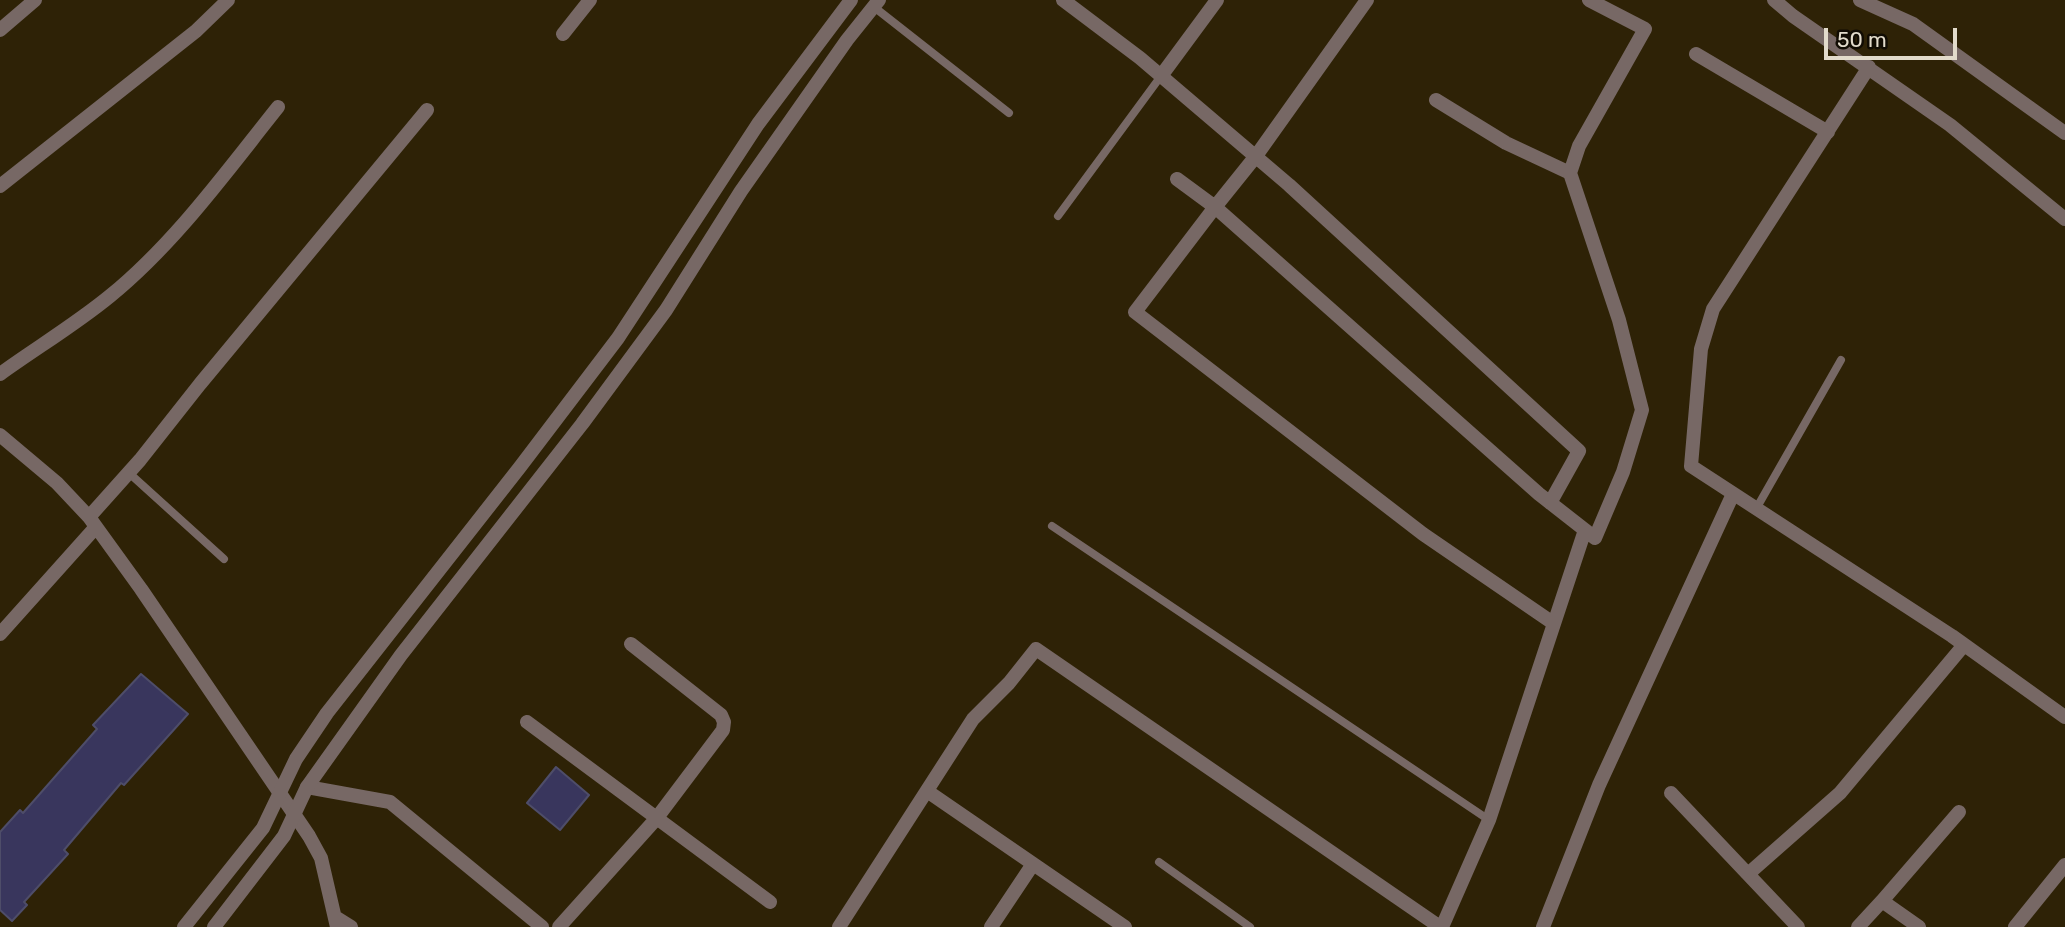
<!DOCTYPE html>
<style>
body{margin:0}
#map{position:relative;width:2065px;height:927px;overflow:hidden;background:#2e2206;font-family:Rubik,sans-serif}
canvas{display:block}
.scale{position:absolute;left:1824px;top:28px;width:133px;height:32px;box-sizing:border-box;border:4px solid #e2dbcb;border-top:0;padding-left:9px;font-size:21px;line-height:24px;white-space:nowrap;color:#e2dbcb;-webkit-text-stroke:5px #110c03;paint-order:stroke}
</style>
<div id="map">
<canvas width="2065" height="927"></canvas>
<div class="scale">50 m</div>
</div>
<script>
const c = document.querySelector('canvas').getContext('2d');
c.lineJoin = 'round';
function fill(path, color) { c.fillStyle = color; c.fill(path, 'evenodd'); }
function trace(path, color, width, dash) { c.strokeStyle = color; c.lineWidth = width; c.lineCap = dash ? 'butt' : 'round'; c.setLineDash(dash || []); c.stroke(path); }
const building = new Path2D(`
 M141,674L188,714L124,785L121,783L64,850L68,854L24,902L27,905L12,921L0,910V832L20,810L23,813L97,729L93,725Z
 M556,767L589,795L560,830L527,803Z`);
const service = new Path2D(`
 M874,7L1009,113
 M1058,216L1161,76
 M129,473L224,559
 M1756,509L1841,360
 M1052,526L1489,820
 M1159,862L1250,927`);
const minor = new Path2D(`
 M1063,0L1140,58L1289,185L1579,451L1550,503
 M1367,0L1256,156L1215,207L1135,312L1423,534L1553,623
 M1774,0L1793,16L1950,125L2065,219
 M1860,0L1913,24L2065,133
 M0,30L35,0
 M563,34L590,0
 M1696,54L1828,132
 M1869,67L1713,309L1701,349L1691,466L1952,636L2065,717
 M1161,76L1217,0
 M1436,100L1506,143L1570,173
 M1177,179L1215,207L1539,494L1585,530L1489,820L1442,927
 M0,186L196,31L228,0
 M0,374C36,348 76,324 110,296C175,243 226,172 278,107
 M0,435L57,483L89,517L141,589L309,836L321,858L337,927
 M89,517L140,460L200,384L427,110
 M1585,530L1595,538L1623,472L1642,410L1619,320L1570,173L1579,146L1645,29L1589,0
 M0,634L95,528
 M527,722L770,902
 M307,787L390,802L542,927
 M927,791L1125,927
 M1671,793L1798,927
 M1748,874L1840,793L1964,645
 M335,917L351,927
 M559,927L656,819L723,730L724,722L721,715L631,644
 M839,927L973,719L1009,683L1036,649L1440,927
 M991,927L1033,864
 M1543,927L1599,785L1733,494
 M1858,927L1882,901
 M1919,927L1882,901L1959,812
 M2015,927L2065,865`);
const tertiary = new Path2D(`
 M184,927L263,828L296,759L327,713L520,467L618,338L758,124L851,0
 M214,927L284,836L307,787L401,655L582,424L666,310L741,191L847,40L879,0`);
fill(building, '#39365d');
trace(building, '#4e4d69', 2);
trace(service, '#776865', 8);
trace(minor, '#776865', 14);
trace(tertiary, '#776865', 14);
</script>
